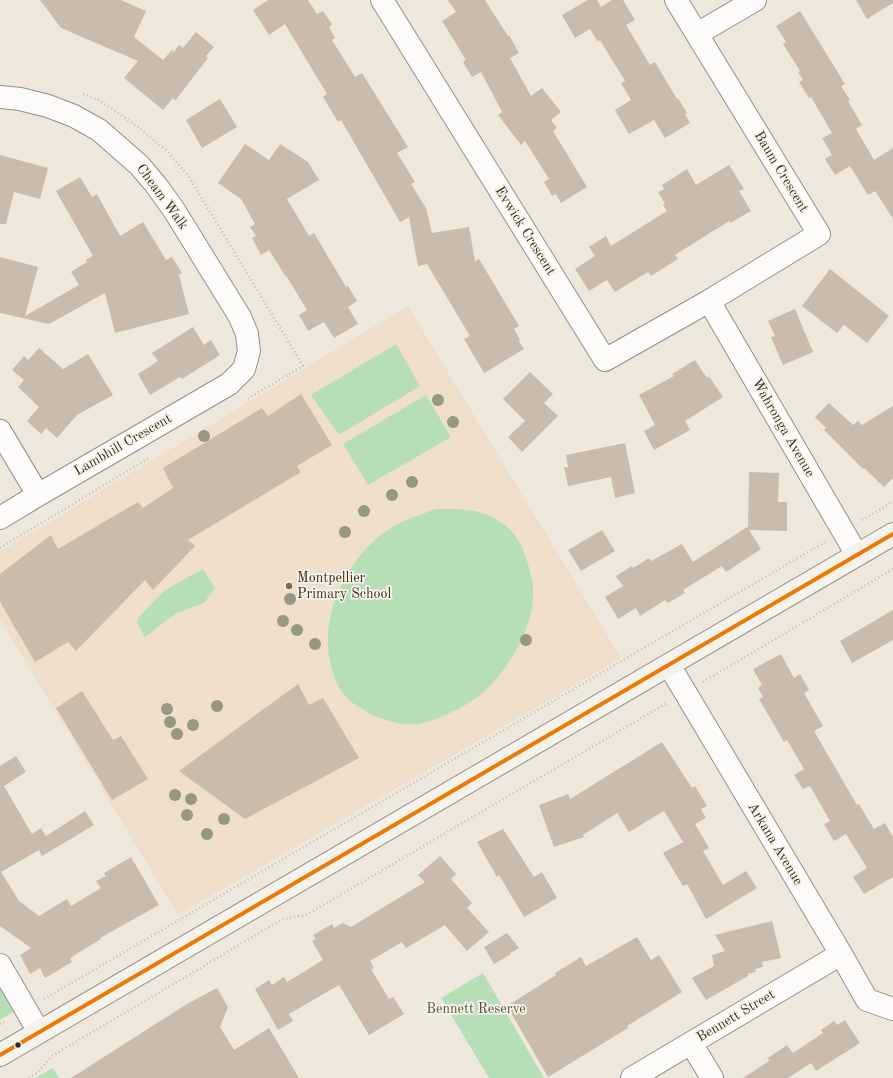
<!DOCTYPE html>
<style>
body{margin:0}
canvas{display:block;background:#ede7dc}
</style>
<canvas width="893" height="1078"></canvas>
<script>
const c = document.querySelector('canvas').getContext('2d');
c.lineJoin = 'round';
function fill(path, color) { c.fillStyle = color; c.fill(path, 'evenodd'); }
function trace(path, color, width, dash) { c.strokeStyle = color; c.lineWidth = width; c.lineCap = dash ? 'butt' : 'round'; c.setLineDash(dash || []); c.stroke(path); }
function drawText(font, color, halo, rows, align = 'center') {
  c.font = font + ' "Old Standard TT",serif'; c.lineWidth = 3.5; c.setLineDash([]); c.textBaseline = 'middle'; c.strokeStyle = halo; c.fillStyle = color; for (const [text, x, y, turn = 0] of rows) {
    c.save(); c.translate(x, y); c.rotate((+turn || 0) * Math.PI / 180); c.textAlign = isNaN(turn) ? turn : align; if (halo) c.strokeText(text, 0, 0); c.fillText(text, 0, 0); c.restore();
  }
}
const built = new Path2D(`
 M408,306L621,658L178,915L0,619V552Z`);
const green = new Path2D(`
 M396,344L420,386L339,435L311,395Z
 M426,395L451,437L368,485L343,444Z
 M436,509C453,509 472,508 488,515C509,524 521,539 527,561C531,574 534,586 533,600C530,633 506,674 479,696C468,705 437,720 423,723C407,727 383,721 369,713C359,708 350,702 343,693C337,686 333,674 331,666C319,618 344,564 382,534C398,522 417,516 436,509Z
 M203,569L215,588L204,603L175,614L145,637L137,623L138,618L165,590Z
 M483,973L544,1078H489L441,998Z
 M0,981L16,1010L0,1020Z
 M53,1068L59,1078H35Z`);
const building = new Path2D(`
 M40,0H121L146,11L134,37L163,60L172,50L174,52L179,45L183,48L196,32L214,47L206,56L208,58L175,101L173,98L163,110L124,78L138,61L61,28Z
 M268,0H308L317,14L323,11L332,24L329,27L335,38L332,40L355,77L362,73L408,147L397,153L415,182L411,184L426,208L432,233L469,227L475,261L479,259L519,326L514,329L520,340L519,341L524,349L484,373L464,339L470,336L427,264L418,266L409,217L400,222L341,120L338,122L323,97L327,94L285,24L269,35L253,10Z
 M448,0H485L508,36L509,35L519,53L510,58L531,96L542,88L561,112L551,120L557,128L553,131L587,187L561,203L556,194L552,196L544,182L549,179L525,141L521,145L498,115L502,112L481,72L472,77L463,62L466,60L442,21L456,12Z
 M588,0H597L601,7L612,0H623L635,20L626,25L650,65L655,62L677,99L678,98L687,113L685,114L690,123L665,138L654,120L629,134L615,110L631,100L621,83L625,81L600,40L598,42L590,29L575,38L562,15Z
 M856,0H893V3L867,19Z
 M800,11L845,84L841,86L850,100L848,101L862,125L856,129L874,160L893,148V219L875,191L868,195L850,166L835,175L825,159L832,155L822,138L832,133L811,97L809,98L799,82L803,80L798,72L800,71L783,44L786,42L776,26Z
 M220,99L237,127L202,148L186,120Z
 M245,144L269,160L280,144L308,162L319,180L287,199L309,236L314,233L346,287L348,286L357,301L348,307L358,324L334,338L324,322L308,331L299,315L307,310L287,277H286L269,250L261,255L252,238L256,236L250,227L255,224L241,199L218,183Z
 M0,155L48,168L40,199L14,192L6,224H0Z
 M729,165L744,189L739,191L751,211L730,223L729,221L675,255L678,259L651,276L648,272L615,292L607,280L589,291L575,269L595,256L589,247L606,236L611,246L667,211L663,205L665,204L658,192L664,189L662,185L687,169L696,185Z
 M80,177L92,197L97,194L120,236L143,222L166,260L172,257L182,273L179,275L189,314L115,333L105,293L49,324L0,313V257L38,267L25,316L79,285L71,272L87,262L86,260L93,256L56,191Z
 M830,269L889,316L867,343L844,325L837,333L802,306Z
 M795,309L813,352L783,365L771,337L775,336L768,321Z
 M193,327L204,345L211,340L220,355L182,379L180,377L150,395L138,374L158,361L152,353Z
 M39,348L63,369L88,354L113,395L77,415L57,438L46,428L41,434L27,421L39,407L18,387L24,380L12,370L24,356L28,360Z
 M695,360L707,378L709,376L723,397L685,421L690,430L654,450L644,431L655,425L639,395L674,376L672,374Z
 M530,372L553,394L544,403L558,416L522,452L508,437L525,421L503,399Z
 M301,394L332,445L297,466L301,472L188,540L195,546L153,590L145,580L76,651L68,642L35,662L0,602V574L51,535L58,549L138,502L143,508L173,488L163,468L262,408L268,416Z
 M829,403L853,425L858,421L862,425L893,406V478L884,487L864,468L863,469L824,430L826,428L815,417Z
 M625,443L635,493L615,498L611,477L568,486L564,467H568L566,455Z
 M749,472L779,473L778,502H787V531L749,530L761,549L726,572L722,566L683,590L685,593L668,603L665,600L640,616L636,608L618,619L605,597L623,586L616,576L632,566L633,568L649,558L651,561L682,544L693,562L747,527L748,528Z
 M602,530L615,551L581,571L568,550Z
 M893,610V640L852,663L840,641Z
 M781,654L794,678L800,674L809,690L804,693L823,726L814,731L857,805L859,804L874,829L885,823L893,837V877L864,894L853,877L867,868L846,834L834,841L824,824L830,821L810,786L803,789L794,775L804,769L787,740L784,742L759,699L763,697L758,688L762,685L753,669Z
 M298,684L309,705L323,698L359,758L245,819L179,771Z
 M82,691L113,740L121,736L148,779L112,800L56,708Z
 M662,742L692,788L695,786L707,806L701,809L706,818L695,824L709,848L703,851L723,885L746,871L757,888L706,919L687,884L683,886L663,853L683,842L664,811L629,832L617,813L583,835L584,837L554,847L539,805L568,794L570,799Z
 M16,756L26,772L4,786L32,834L41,828L46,836L85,811L94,825L42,856L39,850L1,872L19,901L39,916L67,899L71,906L101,888L96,881L106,876L104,873L131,857L159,905L100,938L101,939L70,958L72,962L45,978L40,968L30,974L20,955L31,948L0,926V766Z
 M503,829L534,877L542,872L557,898L524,917L499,875L497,877L477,842Z
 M440,856L456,874L451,879L472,903L467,908L489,932L467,951L445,925L406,948L402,942L370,961L374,968L371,969L389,999L393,997L404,1014L369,1035L339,985L289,1014L293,1021L278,1030L255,989L269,980L272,985L284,977L287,982L323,960L312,941L316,939L313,935L332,924L334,928L343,923L351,927L425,882L418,875Z
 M772,921L781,958L762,962L763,967L755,969L756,972L748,974V976L706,1000L692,978L714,966L712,955L725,951L715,935Z
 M507,933L519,948L510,953L511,954L494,964L484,947Z
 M637,937L651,960L659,955L682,992L627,1026L628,1028L548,1077L507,1006L556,975L555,973L581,957L586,966Z
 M217,988L228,1007L220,1027L234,1050L269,1028L299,1078H71L187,1004Z
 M845,1020L860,1043L816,1071L811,1063L788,1078H743L769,1061L768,1058L787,1045L793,1053L823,1033L821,1030L834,1021L837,1025Z`);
const path = new Path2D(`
 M83,94L99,100L138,127L166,150L189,177L303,366L247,399
 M862,520L893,502
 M0,548L149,458
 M703,682L893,569
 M44,999L825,542
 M0,1024L7,1020
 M29,1078L37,1073L52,1056L283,919L306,915L667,703`);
const street = new Path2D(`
 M382,0L605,360L709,301L819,234L676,0
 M697,34L755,0
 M0,97L20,99L48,106L74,116L99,130L139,165L156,185L174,210L240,317L247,334L249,351L244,369L229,384L38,495L0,518
 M709,301L857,555
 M0,431L38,495
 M669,665L841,954L867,1000L893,1009
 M0,965L39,1032
 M691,1043L712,1078
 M632,1078L841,954`);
const secondary = new Path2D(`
 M0,1055L893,534`);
const bus1 = new Path2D(`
 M0,1055L893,534`);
const trees = [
 [438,400],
 [453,422],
 [204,436],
 [412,482],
 [392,495],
 [364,511],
 [345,532],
 [290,599],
 [283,621],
 [297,630],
 [526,640],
 [315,644],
 [217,706],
 [167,709],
 [170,722],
 [193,725],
 [177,734],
 [175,795],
 [191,799],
 [187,815],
 [224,819],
 [207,834]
];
const markers = [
 [289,586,4,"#796c60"],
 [18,1045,3.5,"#3b2a1e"]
];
const streetNames = [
 ["Baum Crescent",781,172,59],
 ["Cheam Walk",162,197,54],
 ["Evwick Crescent",525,231,58],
 ["Wahronga Avenue",783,428,60],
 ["Lambhill Crescent",123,445,-30],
 ["Arkana Avenue",775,844,59],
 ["Bennett Street",736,1016,-31]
];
const poiNames = [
 ["Montpellier",297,578],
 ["Primary School",297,594]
];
const parkNames = [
 ["Bennett Reserve",476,1009]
];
fill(built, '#eedeca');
fill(green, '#b7dfb7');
fill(building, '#cabcac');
trace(street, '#959088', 24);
trace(secondary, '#959088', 24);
trace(path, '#c0bdba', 2.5, [1, 3]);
trace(street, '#fcfbfa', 22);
trace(secondary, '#f5f1eb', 22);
trace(bus1, '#eb7903', 4);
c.fillStyle = '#969784';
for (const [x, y] of trees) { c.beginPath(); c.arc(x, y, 6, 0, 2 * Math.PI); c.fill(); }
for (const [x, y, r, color] of markers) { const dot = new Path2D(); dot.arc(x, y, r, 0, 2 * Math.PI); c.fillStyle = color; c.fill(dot); trace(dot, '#f7f3e8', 1.5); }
drawText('14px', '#3b2a1e', '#f7f3e8', streetNames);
drawText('14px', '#3b2a1e', '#f7f3e8', poiNames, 'left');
drawText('14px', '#4f563c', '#f7f3e8', parkNames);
</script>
